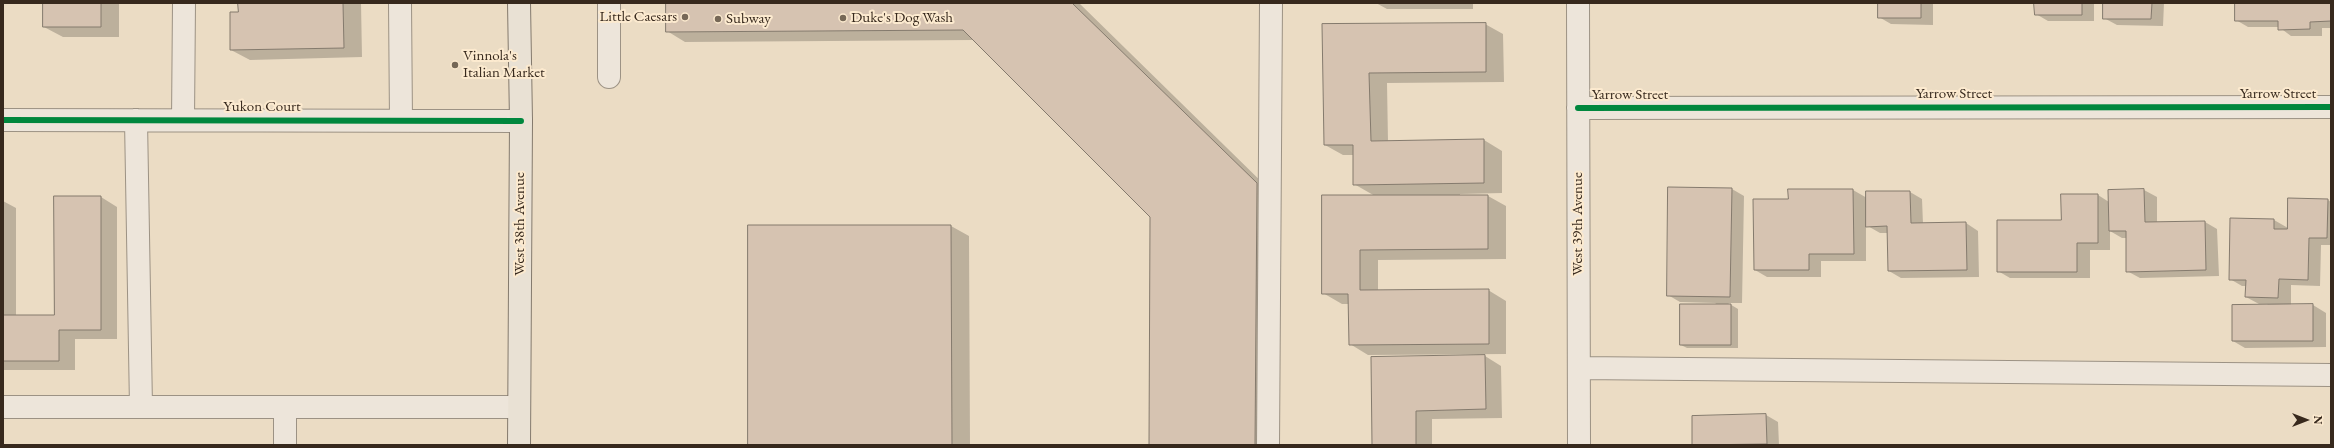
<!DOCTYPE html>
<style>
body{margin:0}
#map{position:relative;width:2334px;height:448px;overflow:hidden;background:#ebdcc4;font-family:"EB Garamond",serif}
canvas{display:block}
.frame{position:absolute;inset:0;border:4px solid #37291d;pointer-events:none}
.north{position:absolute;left:2286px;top:400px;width:40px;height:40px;-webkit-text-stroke:3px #fceacf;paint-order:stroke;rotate:90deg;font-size:11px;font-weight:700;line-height:16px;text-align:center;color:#37291d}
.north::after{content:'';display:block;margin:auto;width:14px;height:18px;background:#37291d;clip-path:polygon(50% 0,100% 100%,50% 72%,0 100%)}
</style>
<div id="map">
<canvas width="2334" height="448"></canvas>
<div class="frame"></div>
<div class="north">N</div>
</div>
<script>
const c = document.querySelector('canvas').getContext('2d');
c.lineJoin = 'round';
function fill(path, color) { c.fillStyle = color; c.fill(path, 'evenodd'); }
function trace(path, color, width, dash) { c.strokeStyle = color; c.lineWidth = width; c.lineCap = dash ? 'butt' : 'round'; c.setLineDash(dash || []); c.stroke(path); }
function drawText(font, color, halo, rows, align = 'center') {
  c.font = font + ' "EB Garamond",serif'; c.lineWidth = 4; c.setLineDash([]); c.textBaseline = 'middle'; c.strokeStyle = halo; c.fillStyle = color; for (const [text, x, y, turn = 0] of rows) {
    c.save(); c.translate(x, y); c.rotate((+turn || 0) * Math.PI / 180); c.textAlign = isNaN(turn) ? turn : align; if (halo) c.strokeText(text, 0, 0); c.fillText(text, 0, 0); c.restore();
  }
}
const shadow = new Path2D(`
 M44,3H119V37H63L44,27Z
 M239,3H361L362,57L250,60L231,50L239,13Z
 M667,3H1079L1275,195L1273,445H1150L1151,217L974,40L685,42L667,31Z
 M1376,3H1473V9H1387Z
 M1879,3H1933V25L1891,24L1879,17Z
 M2035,3H2094V21H2048L2036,14Z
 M2104,3H2164L2163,26L2117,25L2104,18Z
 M2236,3H2331V28H2322V36H2291L2279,27H2248L2236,20Z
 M1485,24L1503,34L1504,82L1387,83L1388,142L1484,140L1502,151V193L1460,194V196H1488L1506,206V259L1378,260V290H1488L1506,301V354L1368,355L1350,344L1349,304H1342L1323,293L1375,196L1354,184V155H1343L1325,145L1323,25Z
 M1732,189L1744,196L1742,303H1728L1738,309V348H1687L1681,345L1716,303L1680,302L1668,295Z
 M1789,190H1853L1867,198L1910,192L1922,199L1923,224L1966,223L1978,231L1979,277L1901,278L1889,271L1888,233H1880L1866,225V261H1821V277H1767L1755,270L1789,200Z
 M2144,190L2157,197V223L2205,222L2217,229L2219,276L2140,278L2127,271V238H2122L2110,231V250H2090V278H2010L1998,271L2098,195L2109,202V191Z
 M55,197H101L117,207V339H75V370H3V201L16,208V316H55Z
 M2328,200L2331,202V245H2321L2320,286L2291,285V306L2313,305L2326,313V347L2245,348L2233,341L2268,304H2259L2246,297L2247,286H2242L2230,279L2274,220L2288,228Z
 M951,226L969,236L970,445H749Z
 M1485,356L1501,366L1502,418L1432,419V445H1373Z
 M1766,415L1778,422L1779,445H1693Z`);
const building = new Path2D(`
 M43,3H101V27H43Z
 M238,3H343L344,48L230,50V12H238Z
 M666,3H1072L1257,183L1255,445H1149L1150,217L963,30L666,32Z
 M1878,3H1921V18H1878Z
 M2034,3H2082V15H2035Z
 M2103,3H2152L2151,19H2103Z
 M2235,3H2331V21L2310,22V29L2278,30V21H2235Z
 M1486,23V72L1369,73L1371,141L1484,139V183L1353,185V145H1324L1322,24Z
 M1668,187L1732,188L1730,297L1667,296Z
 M1788,189H1853L1854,254H1809V270H1754L1753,199H1788Z
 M2144,189L2145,222L2205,221L2206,270L2126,272V231H2109L2108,190Z
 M1866,191H1910L1911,223L1966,222L1967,270L1888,271L1887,226L1866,227Z
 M2061,194H2098V243H2077V272H1997V220H2061Z
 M1322,195H1488V249L1360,250V290L1489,289V344L1349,345L1348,294H1322Z
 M54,196H101V330H59V361H3V315H54Z
 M2288,198L2328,199L2327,238H2309L2308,280L2279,279L2278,298L2245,297L2246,280H2229L2230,218L2274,219V229H2287Z
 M748,225H951L952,445H748Z
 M1680,304H1731V345H1680Z
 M2313,304V341H2232V305Z
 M1485,355L1486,409L1416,411V445H1372L1371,357Z
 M1766,414L1767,444L1692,445V416Z`);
const minor = new Path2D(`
 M400,3L401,121
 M609,3V77
 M1578,3L1579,445
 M1578,108L2331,107
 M3,120L521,121
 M136,120L141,407
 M183,120L184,3
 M1579,368L2331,375
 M3,407H518
 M285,407V445
 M1268,445L1271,3`);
const major = new Path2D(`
 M519,3L521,121L519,445`);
const cycleway = new Path2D(`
 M1578,108L2331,107
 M3,120L521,121`);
const markers = [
 [685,17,4,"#766857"],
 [843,18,4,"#766857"],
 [718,19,4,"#766857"],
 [455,65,4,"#766857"]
];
const poiNames = [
 ["Little Caesars",677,17,"right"],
 ["Duke's Dog Wash",851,18],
 ["Subway",726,19],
 ["Vinnola's",463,56],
 ["Italian Market",463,73]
];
const streetNames = [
 ["Yarrow Street",1954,94],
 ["Yarrow Street",2278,94],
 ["Yarrow Street",1630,95],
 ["Yukon Court",262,107],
 ["West 38th Avenue",520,224,-90],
 ["West 39th Avenue",1578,224,-90]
];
fill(shadow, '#0003');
fill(building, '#d6c3b1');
trace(building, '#847a6d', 1);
trace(minor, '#9c9284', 24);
trace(major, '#847a6d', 24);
trace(minor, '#ede5da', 22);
trace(major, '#e9e1d4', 22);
trace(cycleway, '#00873e', 6);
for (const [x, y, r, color] of markers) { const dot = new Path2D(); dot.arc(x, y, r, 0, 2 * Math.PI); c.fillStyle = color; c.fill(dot); trace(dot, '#fceacf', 1.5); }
drawText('15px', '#37291d', '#fceacf', poiNames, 'left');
drawText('15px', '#37291d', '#fceacf', streetNames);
</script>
